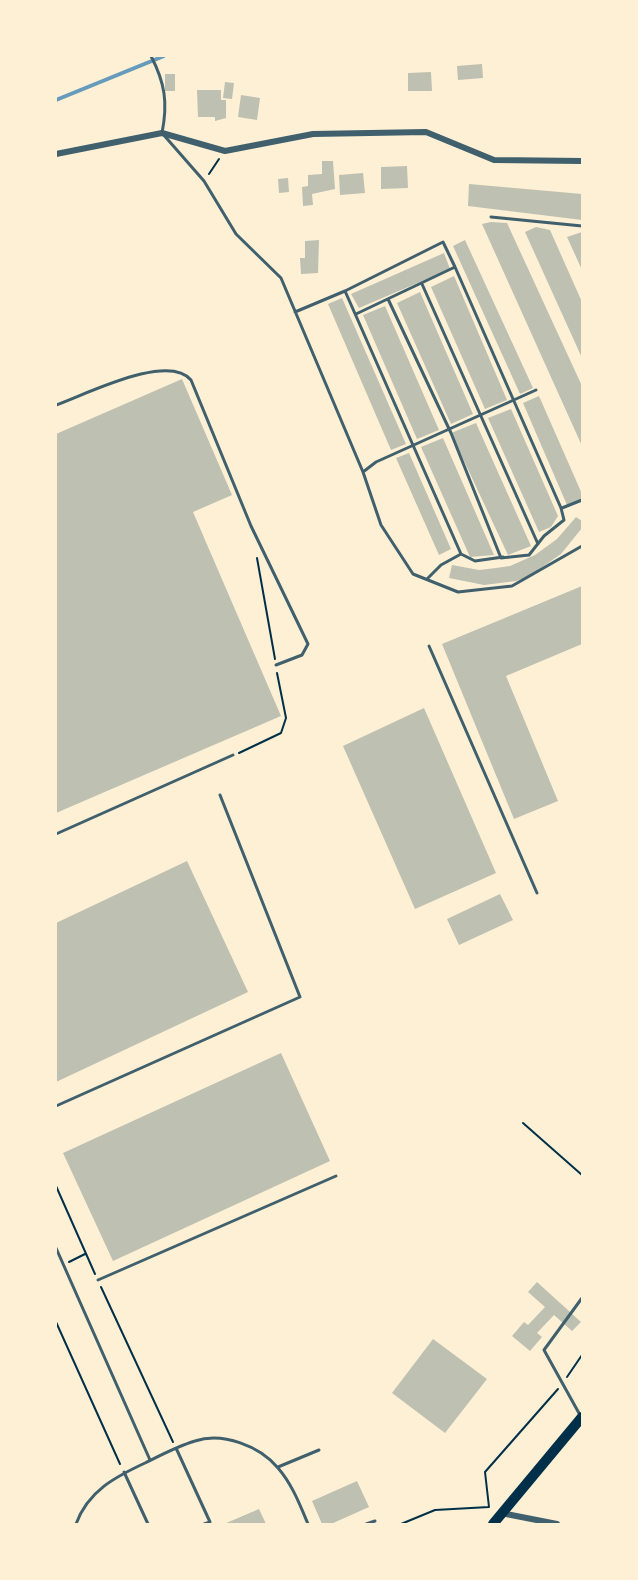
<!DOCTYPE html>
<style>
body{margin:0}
#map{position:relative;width:638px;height:1580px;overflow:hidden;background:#fdf0d5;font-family:Overpass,sans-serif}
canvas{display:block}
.frame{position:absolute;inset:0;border:57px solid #fdf0d5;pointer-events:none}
</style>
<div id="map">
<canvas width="638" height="1580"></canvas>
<div class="frame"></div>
</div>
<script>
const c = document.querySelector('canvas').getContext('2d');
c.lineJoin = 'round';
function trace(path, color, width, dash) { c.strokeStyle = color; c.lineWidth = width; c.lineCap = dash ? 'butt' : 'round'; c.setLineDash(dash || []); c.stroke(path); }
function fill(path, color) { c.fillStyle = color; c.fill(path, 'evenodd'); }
const stream = new Path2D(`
 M56,100L164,56`);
const building = new Path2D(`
 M482,64L483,78L458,80L457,66Z
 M431,72L432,91H408V73Z
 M165,74H175V91H165Z
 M225,82L234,83L232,99L223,98Z
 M197,90H221V100H226V118L215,121V117H198Z
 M241,95L260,98L257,120L238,117Z
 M322,161H333L335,189L312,194L313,205L303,206L302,187L308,186V175L322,174Z
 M407,166L408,188L381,189V167Z
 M363,173L365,193L340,195L339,175Z
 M288,178L289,192L279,193L278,179Z
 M469,184L582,194V220L468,206Z
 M491,222L507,223L582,386V446L482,224Z
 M536,227L550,230L582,302V358L525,232Z
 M582,232V270L567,237Z
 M319,240L318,273L301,274L300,258H305V241Z
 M465,240L533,388L520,394L453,246Z
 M444,253L450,269L359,308L351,294Z
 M454,276L507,400L485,409L431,287Z
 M420,292L473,414L451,424L397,303Z
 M342,298L406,444L391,450L328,304Z
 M385,306L439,430L417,439L363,315Z
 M182,379L232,495L193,512L281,716L56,813V434Z
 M539,396L582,494V500L567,505L523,403Z
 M511,409L558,516L551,527L539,532L488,418Z
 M476,423L531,546L508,555L451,433Z
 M443,438L494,555L470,557L421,447Z
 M409,453L451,549L439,555L396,458Z
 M576,517L582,521V528L561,554L528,577L516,581L484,585L449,578L452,565L479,570L496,568L510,566L535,555L557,539Z
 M582,586V644L506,676L558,801L514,819L442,644Z
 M424,708L496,873L415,909L343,746Z
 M187,861L248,992L56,1082V923Z
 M500,894L513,920L459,945L447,919Z
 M281,1053L330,1161L113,1261L63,1153Z
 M537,1282L581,1322L572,1331L554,1315L537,1333L542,1337L530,1351L512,1336L524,1322L528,1325L545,1307L528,1292Z
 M433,1339L487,1379L445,1433L392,1393Z
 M357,1481L369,1507L331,1524H322L312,1501Z
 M259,1509L266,1524H224Z`);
const path = new Path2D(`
 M209,174L219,159
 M257,558L275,659
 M239,753L281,733L286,718L277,673
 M523,1123L582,1175
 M56,1186L95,1274
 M69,1262L85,1254
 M101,1287L173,1442
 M56,1322L120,1464
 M567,1377L582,1355
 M401,1524L435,1510L489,1507L485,1472L558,1389`);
const service = new Path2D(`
 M151,56C165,83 168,103 162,133L204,181L236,234L281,278L363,472
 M491,217L582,226
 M422,284L538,544
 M345,291L461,554L475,561L503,557
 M295,312L345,291L443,242L455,267
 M356,314L455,267L561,508L564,520L544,536L529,555L501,558L451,433L388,299
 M536,390L376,462L363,472L381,525L413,574L458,592L512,586L582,546
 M56,405C85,395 168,352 191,380L251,526L308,644L302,655L276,665
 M562,508L582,500
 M427,579L441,565L461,554
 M429,646L537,893
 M56,834L233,755
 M56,1106L300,997L220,795
 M56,1248L150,1460
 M98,1280L336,1176
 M580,1415L544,1350L582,1298
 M176,1448L210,1522L204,1524
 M278,1467L319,1450
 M124,1472L148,1524
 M76,1524C88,1491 115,1477 145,1463C161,1455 178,1446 195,1441C223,1432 260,1446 278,1468C292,1484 300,1505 308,1524
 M366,1524L375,1521`);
const minor = new Path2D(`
 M56,154L162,133L225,151L313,134L426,132L494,160L582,161
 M501,1513L557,1524`);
const primary = new Path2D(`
 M493,1524L582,1417`);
trace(stream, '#669bbc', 4);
fill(building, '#bec0b2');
trace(path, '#003049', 2);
trace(service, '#3f606c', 3);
trace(minor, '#3f606c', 6);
trace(primary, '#003049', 10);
</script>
